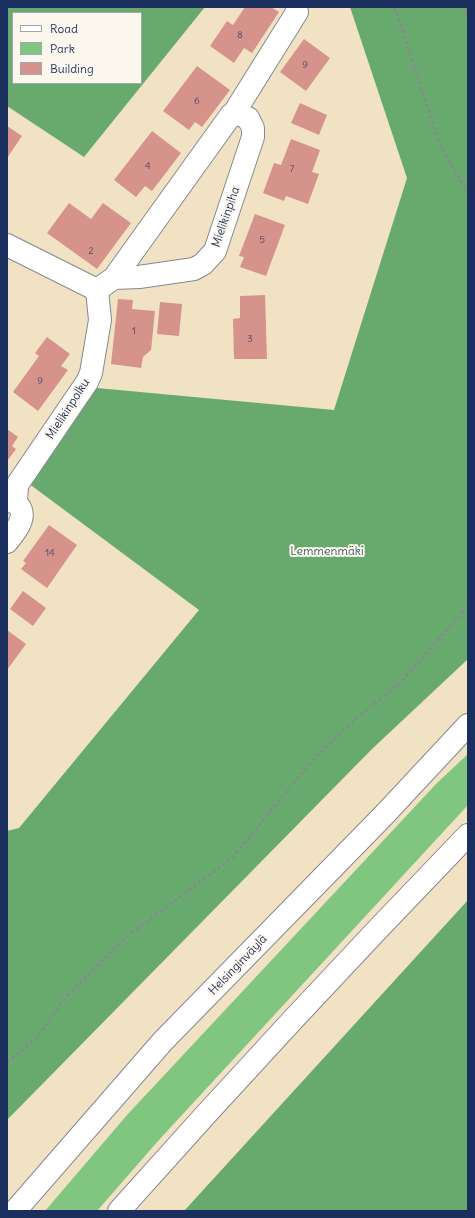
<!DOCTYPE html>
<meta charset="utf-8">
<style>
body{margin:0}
#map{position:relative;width:475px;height:1218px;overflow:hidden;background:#f1e2c4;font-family:Delius,sans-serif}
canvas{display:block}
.frame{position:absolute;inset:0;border:8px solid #1b2f5e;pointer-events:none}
.legend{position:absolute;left:12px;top:12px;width:130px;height:72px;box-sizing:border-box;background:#fbf7ec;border:1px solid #a1a7b3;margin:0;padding:5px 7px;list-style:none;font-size:12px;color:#1b2f5e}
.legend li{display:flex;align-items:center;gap:8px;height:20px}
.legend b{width:20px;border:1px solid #a1a7b3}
</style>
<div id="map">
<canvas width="475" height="1218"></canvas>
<div class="frame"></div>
<ul class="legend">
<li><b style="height:5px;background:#fff"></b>Road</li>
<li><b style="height:11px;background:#80c580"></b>Park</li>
<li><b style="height:11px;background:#d5938b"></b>Building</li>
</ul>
</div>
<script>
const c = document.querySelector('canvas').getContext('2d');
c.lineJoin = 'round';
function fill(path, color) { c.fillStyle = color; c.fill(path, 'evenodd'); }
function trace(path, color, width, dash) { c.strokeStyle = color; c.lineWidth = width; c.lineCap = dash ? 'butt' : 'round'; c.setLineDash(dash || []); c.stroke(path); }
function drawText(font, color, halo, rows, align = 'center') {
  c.font = font + ' Delius,sans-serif'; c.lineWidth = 4; c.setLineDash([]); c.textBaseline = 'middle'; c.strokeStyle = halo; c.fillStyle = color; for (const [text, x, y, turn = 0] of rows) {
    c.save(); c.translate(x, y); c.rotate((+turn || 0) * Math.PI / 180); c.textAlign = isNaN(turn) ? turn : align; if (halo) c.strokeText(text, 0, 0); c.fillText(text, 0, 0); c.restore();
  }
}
const green = new Path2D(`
 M468,754V805L158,1141L97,1211H45L127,1115L437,783Z`);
const forest = new Path2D(`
 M7,7H205L84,157L7,106ZM13,13H141V83H13Z
 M350,7H468V659L372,749L7,1120V831L19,828L199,610L28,483L97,388L334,410L407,178Z
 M468,900V1211H184Z`);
const building = new Path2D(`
 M245,7H271L279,12L252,53L244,48L234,63L210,46L227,21L233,25Z
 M304,39L330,58L306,91L280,72Z
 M197,66L230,90L202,127L195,122L189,130L163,111Z
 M300,103L327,115L319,135L291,123Z
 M7,126L22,136L7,158Z
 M152,131L181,153L152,191L145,186L136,197L114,180Z
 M291,139L320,150L312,172L319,174L308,204L286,196L284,201L263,193L274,163L281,165Z
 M69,203L91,219L103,203L131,223L97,269L47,233Z
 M255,214L285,225L266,276L240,267L244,257L239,256Z
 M265,295L267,359H234L233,319L240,318V296Z
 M118,299L133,300L132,309L155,311L151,350L143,357L141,368L111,364Z
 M160,302L182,304L179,336L157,334Z
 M47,337L70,354L61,366L68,370L38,411L13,392L39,356L35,353Z
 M7,429L18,437L12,446L16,449L7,461Z
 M49,525L77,545L47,588L21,569L26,563L23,561Z
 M23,591L46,608L33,626L10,609Z
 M7,630L26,644L7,670Z`);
const path = new Path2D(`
 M395,7L439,143L468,193
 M463,7L468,17
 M7,1062L37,1038L65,998L126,937L233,857L311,762L358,717L400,683L468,606`);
const minor = new Path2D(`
 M234,113L297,12
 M7,245L97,290L100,320L91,373L87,382L17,485L16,502
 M97,290L114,278L139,277L194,269L203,264L215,251L253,137V128L248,118L234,113L231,115L114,278
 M7,501L16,502C17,504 20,507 21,510C25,521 13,534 7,542`);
const highway = new Path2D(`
 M15,1211L163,1041L385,814L468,725
 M119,1211C233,1083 349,958 468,835`);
const numberNames = [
 ["8",240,35],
 ["9",305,65],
 ["6",197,101],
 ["4",148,166],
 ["7",292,169],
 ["5",262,240],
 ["2",91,251],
 ["1",134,331],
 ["3",250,339],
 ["9",40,381],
 ["14",50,553]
];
const streetNames = [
 ["Mielikinpiha",226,217,-71],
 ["Mielikinpolku",68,409,-57],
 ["Helsinginväylä",238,965,-46]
];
const parkNames = [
 ["Lemmenmäki",327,552]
];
fill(green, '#80c580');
fill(forest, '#68aa6e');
fill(building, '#d5938b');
trace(minor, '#868891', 24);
trace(highway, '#868891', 24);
trace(path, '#868891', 2.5, [3, 3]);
trace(minor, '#fff', 22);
trace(highway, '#fff', 22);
drawText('10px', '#4a4869', null, numberNames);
drawText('12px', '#1b2f5e', '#fbf7ec', streetNames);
drawText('12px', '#395c68', '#fbf7ec', parkNames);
</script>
